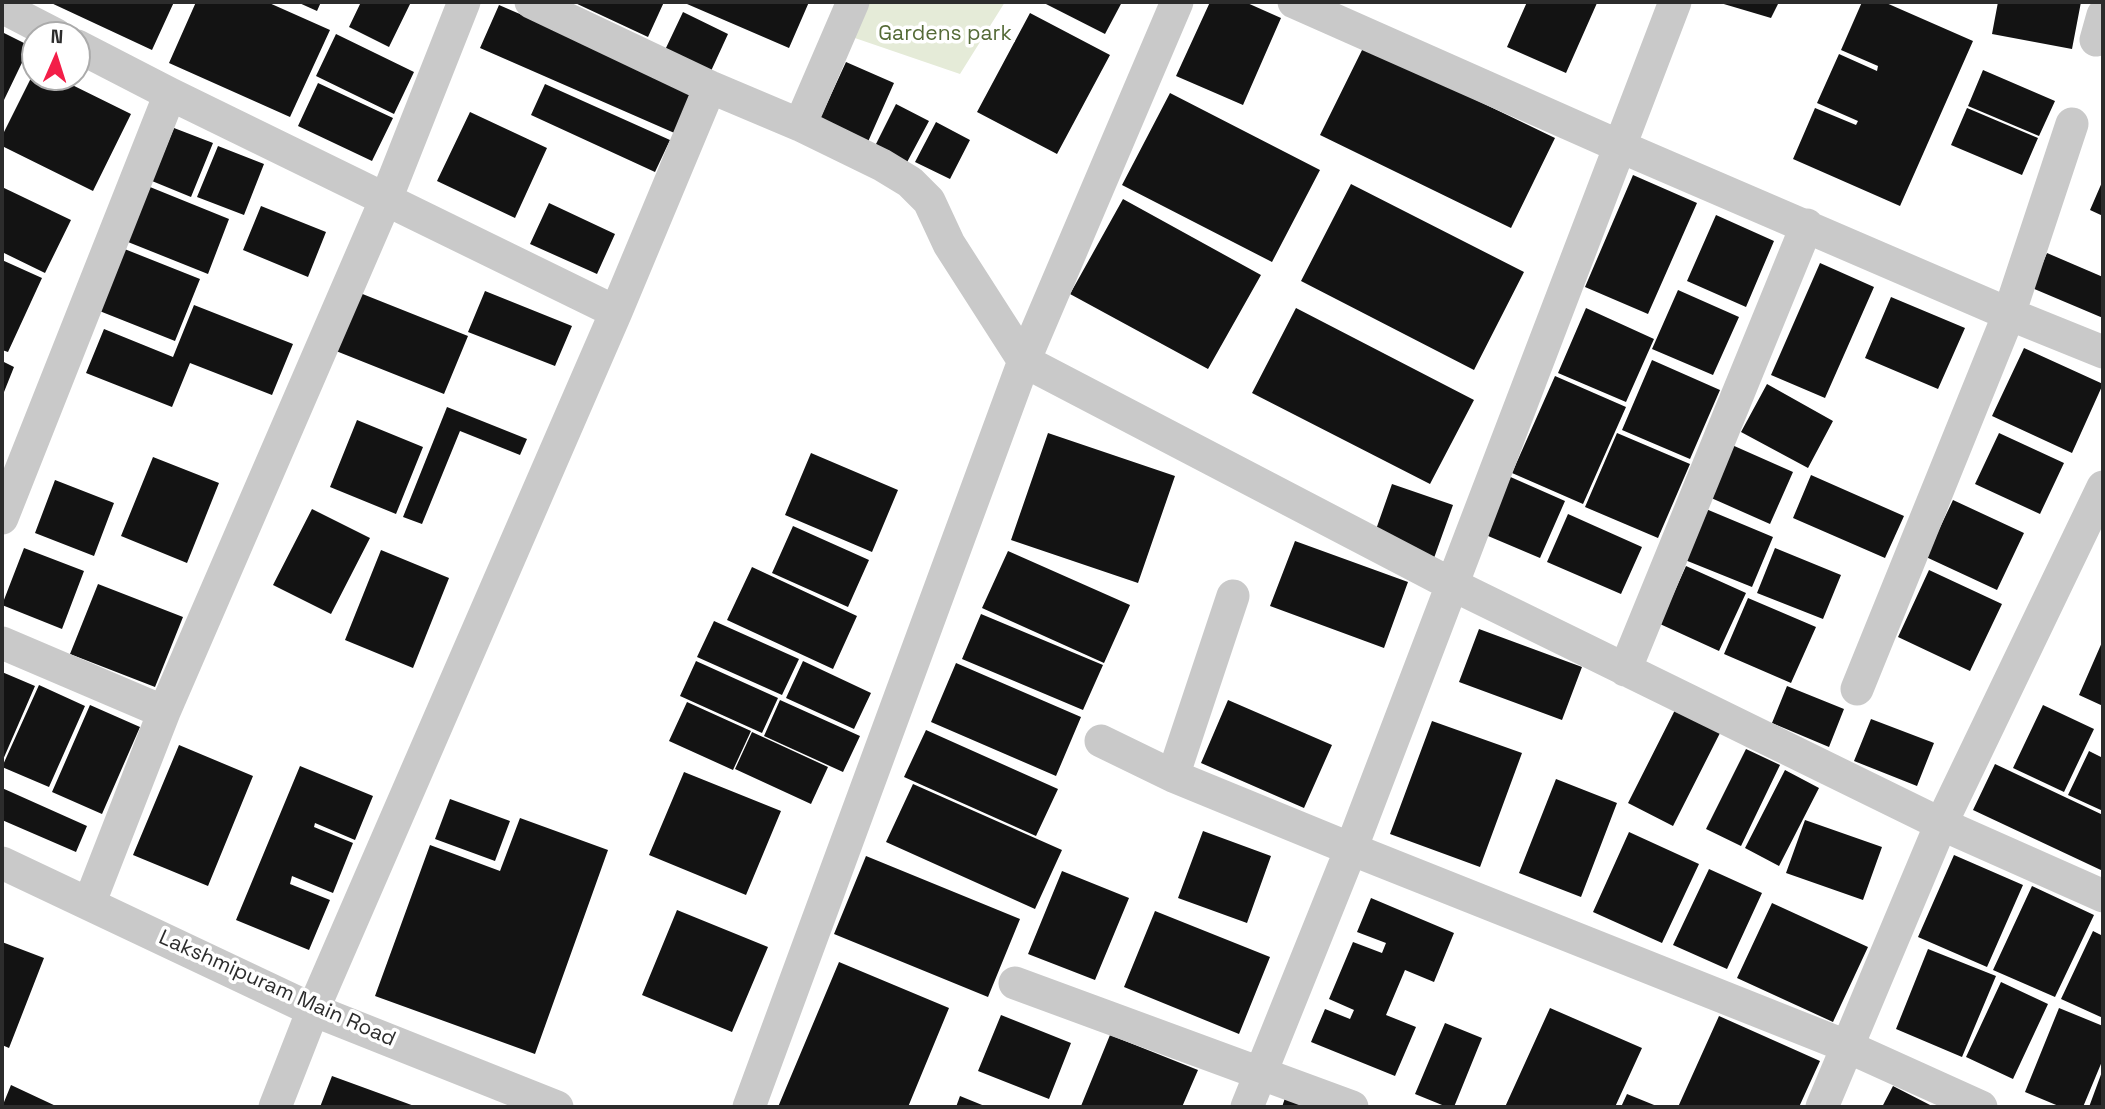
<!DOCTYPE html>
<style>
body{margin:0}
#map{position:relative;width:2105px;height:1109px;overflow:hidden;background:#fff;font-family:"Space Grotesk",sans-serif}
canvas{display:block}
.frame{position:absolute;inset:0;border:4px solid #2c2c2c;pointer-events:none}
.north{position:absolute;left:21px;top:21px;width:70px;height:70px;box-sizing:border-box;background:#fff;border:2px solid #ababab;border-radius:50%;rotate:3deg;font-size:19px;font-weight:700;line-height:28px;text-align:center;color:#2c2c2c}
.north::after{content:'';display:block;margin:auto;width:24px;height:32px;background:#f31e48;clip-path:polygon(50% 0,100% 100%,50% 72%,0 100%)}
</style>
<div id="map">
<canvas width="2105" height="1109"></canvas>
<div class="frame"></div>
<div class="north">N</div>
</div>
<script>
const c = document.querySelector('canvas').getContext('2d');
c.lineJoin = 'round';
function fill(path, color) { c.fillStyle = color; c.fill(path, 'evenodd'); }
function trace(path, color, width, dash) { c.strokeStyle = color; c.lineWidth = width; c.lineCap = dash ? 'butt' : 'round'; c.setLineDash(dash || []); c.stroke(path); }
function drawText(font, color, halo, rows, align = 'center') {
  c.font = font + ' "Space Grotesk",sans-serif'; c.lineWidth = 7; c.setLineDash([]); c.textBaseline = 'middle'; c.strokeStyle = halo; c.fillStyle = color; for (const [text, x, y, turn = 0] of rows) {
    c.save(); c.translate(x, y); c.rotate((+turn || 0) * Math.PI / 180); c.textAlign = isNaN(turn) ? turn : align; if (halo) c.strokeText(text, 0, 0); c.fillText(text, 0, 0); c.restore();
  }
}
const green = new Path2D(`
 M863,2H1005L960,74L849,36Z`);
const building = new Path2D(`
 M49,2H174L152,50Z
 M196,2H267L330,30L290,117L169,63Z
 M297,2H321L317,11Z
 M361,2H411L389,47L349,27Z
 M573,2H664L648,37Z
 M688,2H809L789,48L687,4Z
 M1042,2H1122L1105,34Z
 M1210,2H1245L1281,18L1243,105L1176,76Z
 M1527,2L1597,3L1566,73L1507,47Z
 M1717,2H1779L1771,18Z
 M1862,2H1884L1973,41L1900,206L1793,159L1815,108L1856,125L1858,121L1817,103L1839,54L1877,71L1878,66L1841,50Z
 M1998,2H2081L2072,49L1992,34Z
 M499,5L698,91L679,135L480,48Z
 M683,12L728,34L711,71L665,50Z
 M1030,13L1110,55L1057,154L977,112Z
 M2,32L30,46L4,100L2,99Z
 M336,34L414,72L394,114L316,76Z
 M1364,46L1555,138L1511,228L1320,135Z
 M846,62L894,83L867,144L818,123Z
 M35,70V77H56L131,114L93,191L2,146V136Z
 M1983,70L2055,101L2039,136L1968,106Z
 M318,83L393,118L372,161L298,126Z
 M545,84L670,140L655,172L531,115Z
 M1170,93L1320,170L1272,262L1122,185Z
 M896,104L929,121L905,166L873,150Z
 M1967,108L2038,138L2022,175L1951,145Z
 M470,112L547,148L515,218L437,181Z
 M936,122L970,140L950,179L915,162Z
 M174,128L213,143L191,197L152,181Z
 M218,146L264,164L244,215L197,197Z
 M1633,175L1697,203L1648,314L1585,287Z
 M2103,180V216L2090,210Z
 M1351,184L1524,272L1474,370L1301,281Z
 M2,187L71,220L45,273L2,252Z
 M150,187L229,219L208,274L128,242Z
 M1123,199L1261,275L1208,369L1070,294Z
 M549,203L615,234L597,274L530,244Z
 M261,206L326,232L308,277L243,250Z
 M1716,215L1774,241L1746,307L1687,281Z
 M122,248L200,279L175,341L97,310Z
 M2047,253L2103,277V318L2032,288Z
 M2,260L42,278L8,352L2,350Z
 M1820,263L1874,287L1825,398L1771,375Z
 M1678,290L1739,317L1713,375L1652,349Z
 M355,291L468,336L444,394L331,349Z
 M485,291L572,326L555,366L468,332Z
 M1891,297L1965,328L1938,389L1865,358Z
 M194,305L293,344L272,395L190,363L172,407L86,373L104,329L173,357Z
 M1296,308L1474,400L1430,484L1252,393Z
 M1586,308L1654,339L1626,402L1558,373Z
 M2024,348L2103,384L2072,453L1992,416Z
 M1652,360L1720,390L1690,459L1622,430Z
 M2,361L14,367L2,397Z
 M1555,376L1626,407L1583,504L1512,473Z
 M1767,384L1833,421L1808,468L1741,432Z
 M447,407L527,439L520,455L460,431L422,524L403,517Z
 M357,420L423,447L396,514L330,487Z
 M1048,433L1175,476L1138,583L1011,540Z
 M1617,433L1690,464L1658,538L1585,507Z
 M1999,433L2064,463L2040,514L1975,484Z
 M1732,445L1793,472L1770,524L1709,497Z
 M811,453L898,490L872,552L785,515Z
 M153,457L219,483L187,563L121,536Z
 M1506,475L1565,501L1540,558L1481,533Z
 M1811,475L1904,516L1885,558L1793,518Z
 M55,480L114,503L94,556L35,533Z
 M1392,484L1453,505L1434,558L1373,538Z
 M1953,500L2024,533L1997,590L1926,557Z
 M312,509L370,538L331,614L273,585Z
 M1706,509L1773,537L1752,587L1685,560Z
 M1568,514L1642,547L1621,594L1547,562Z
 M793,526L869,560L848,607L772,573Z
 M1295,541L1408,582L1384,648L1270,606Z
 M24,548L84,571L62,629L2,605Z
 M1775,548L1841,575L1823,619L1757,593Z
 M381,550L449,578L413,668L345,640Z
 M1008,551L1130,605L1104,663L982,608Z
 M1686,566L1746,593L1719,651L1660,624Z
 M752,567L857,616L833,669L727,620Z
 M1929,570L2002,604L1970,671L1898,637Z
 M98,584L183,617L155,687L70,654Z
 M1748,598L1816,627L1791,683L1724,654Z
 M981,614L1103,665L1083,710L962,659Z
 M714,621L799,659L782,695L697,657Z
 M1479,629L1582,667L1562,720L1459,682Z
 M2103,640V706L2079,695Z
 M696,661L778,698L762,733L680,696Z
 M803,661L871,693L854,729L786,698Z
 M956,663L1081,717L1056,776L931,722Z
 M2,672L35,686L2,762Z
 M39,685L85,706L49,787L2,767Z
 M1787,686L1844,709L1829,747L1772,723Z
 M780,700L860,736L843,772L764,736Z
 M1228,700L1332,745L1304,808L1201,763Z
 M687,702L751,731L733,770L669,741Z
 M90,705L140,727L102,814L52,792Z
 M2043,705L2094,729L2064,792L2013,768Z
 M1676,708L1721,731L1673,826L1628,803Z
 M1871,719L1934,743L1917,786L1854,761Z
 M1432,721L1522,753L1480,867L1390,834Z
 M926,730L1058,789L1036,836L904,777Z
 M752,732L828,767L811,804L735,769Z
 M179,745L253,776L208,886L133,855Z
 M1746,749L1780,765L1741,846L1706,829Z
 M2089,751L2103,758V811L2068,795Z
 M1995,764L2103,815V871L1973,810Z
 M300,766L373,796L355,840L315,823L314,827L353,843L333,893L292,876L290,884L330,900L309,950L236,920Z
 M1785,770L1819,788L1779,866L1745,848Z
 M684,772L781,811L746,895L649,855Z
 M1556,779L1617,803L1581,897L1519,873Z
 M913,784L1062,850L1035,909L886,842Z
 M2,788L87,826L76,852L2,820Z
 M450,799L510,821L495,861L435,839Z
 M520,818L608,850L535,1054L375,996L430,845L500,871Z
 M1805,820L1882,847L1863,900L1786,873Z
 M1203,831L1271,856L1247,923L1178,898Z
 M1629,832L1699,864L1662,943L1593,912Z
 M1954,855L2023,885L1987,967L1918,937Z
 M866,856L1020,919L988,997L834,934Z
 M1709,869L1762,893L1727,969L1673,945Z
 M1062,871L1129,898L1095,980L1028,954Z
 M2032,886L2094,915L2055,997L1993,970Z
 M1371,898L1454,933L1434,982L1405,970L1386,1015L1416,1027L1395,1076L1311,1042L1325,1009L1350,1019L1354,1010L1329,999L1353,942L1382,953L1386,943L1357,932Z
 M1772,903L1868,947L1833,1022L1737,978Z
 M677,910L768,947L732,1032L642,995Z
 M1155,911L1270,957L1239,1034L1124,987Z
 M2093,931L2103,936V1018L2061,999Z
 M2,942L44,958L9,1048L2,1045Z
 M1928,949L1996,976L1962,1057L1896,1029Z
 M839,962L949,1008L908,1107H778Z
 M2001,982L2048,1004L2013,1079L1966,1057Z
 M1550,1008L1642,1048L1615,1107H1505Z
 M2059,1008L2103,1026V1059L2083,1107H2061L2025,1092Z
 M1001,1015L1071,1043L1049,1099L978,1071Z
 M1719,1016L1820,1061L1799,1107H1678Z
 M1445,1023L1482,1038L1454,1107H1447L1415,1094Z
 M1110,1035L1198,1070L1182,1107L1081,1106Z
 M2103,1069V1107H2089Z
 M332,1076L417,1107H320Z
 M11,1085L58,1107H2Z
 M1893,1086L1934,1107H1882Z
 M1287,1092L1329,1107H1282Z
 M1627,1094L1659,1107H1621Z
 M960,1096L987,1107H956Z`);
const minor = new Path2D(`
 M531,2L710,87L800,125L853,2
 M1294,2L1619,146L2009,314L2103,352
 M2,7L56,35
 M2096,40L2103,15
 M77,46L170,94L616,312
 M800,125L882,165L910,182L929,201L949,244L1024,361L1451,584L1941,824L2103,896
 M2,518L170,94
 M2,643L164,712
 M1625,670L1807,225
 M1857,689L2009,314L2072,124
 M1101,741L1173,776L1351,849L1846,1046L1981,1107
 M1173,776L1233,596
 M2,863L313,1010L557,1107
 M89,904L164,712L386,199L464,2
 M1015,983L1352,1107
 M275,1107L313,1010L616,312L710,87
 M749,1107L1024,361L1177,2
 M1247,1107L1351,849L1675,2
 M1822,1107L1941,824L2103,487`);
const parkNames = [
 ["Gardens park",945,34]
];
const streetNames = [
 ["Lakshmipuram Main Road",277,989,24]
];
fill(green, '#e5ebd8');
fill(building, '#131313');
trace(minor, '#c9c9c9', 33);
drawText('21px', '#556b37', '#fff', parkNames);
drawText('21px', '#2c2c2c', '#fff', streetNames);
</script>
